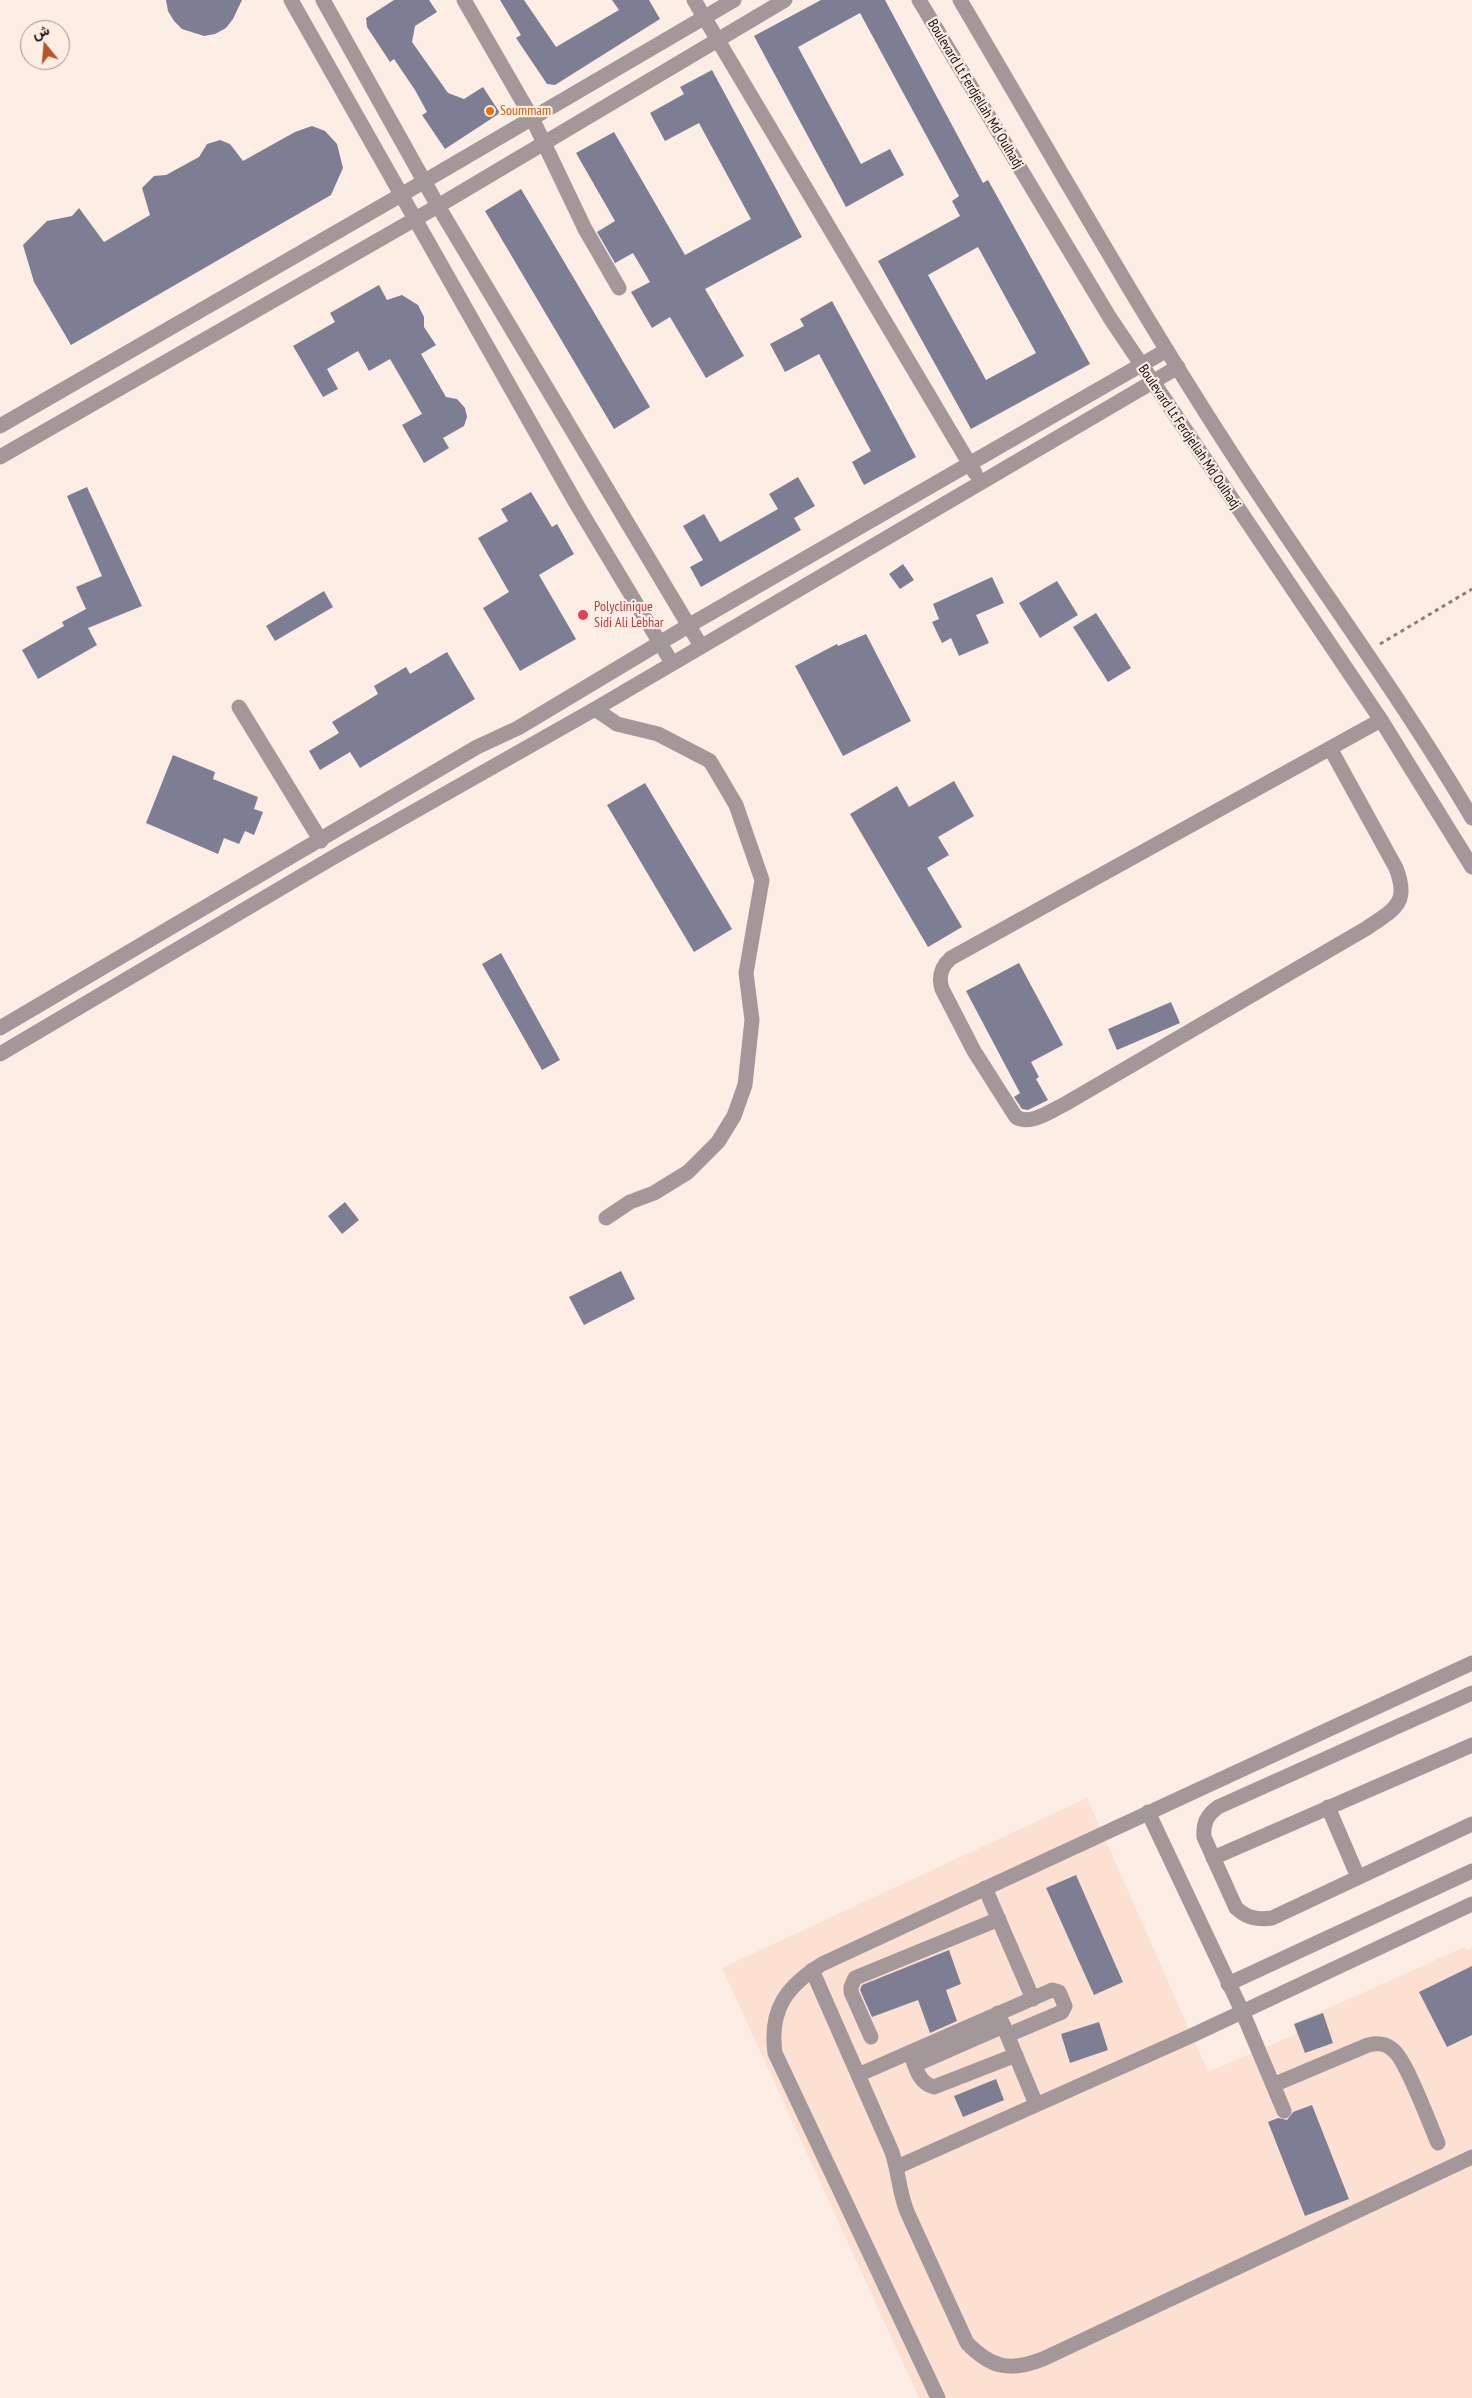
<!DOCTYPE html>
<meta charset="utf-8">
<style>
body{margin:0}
#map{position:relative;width:1472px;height:2398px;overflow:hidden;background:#fcede5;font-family:"PT Sans Narrow",Vazirmatn,sans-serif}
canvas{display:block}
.north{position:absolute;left:20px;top:20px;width:50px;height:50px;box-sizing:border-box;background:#fcede5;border:1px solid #9e928c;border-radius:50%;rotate:343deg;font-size:14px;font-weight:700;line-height:20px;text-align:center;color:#120a06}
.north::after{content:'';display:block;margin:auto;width:18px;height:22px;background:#b85323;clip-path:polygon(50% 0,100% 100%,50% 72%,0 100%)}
</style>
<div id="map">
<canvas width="1472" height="2398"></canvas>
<div class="north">ش</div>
</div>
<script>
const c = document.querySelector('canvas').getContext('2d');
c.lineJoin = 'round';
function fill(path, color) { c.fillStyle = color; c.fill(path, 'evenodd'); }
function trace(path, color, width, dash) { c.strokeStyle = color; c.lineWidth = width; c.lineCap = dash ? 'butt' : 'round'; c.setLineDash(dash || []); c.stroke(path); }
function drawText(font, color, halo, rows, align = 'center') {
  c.font = font + ' "PT Sans Narrow",sans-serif'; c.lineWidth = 4.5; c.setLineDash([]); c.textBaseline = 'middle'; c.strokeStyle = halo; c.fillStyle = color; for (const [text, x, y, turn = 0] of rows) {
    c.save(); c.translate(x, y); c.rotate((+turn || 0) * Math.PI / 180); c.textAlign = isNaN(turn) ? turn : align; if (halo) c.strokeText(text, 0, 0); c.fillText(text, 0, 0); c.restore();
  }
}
const built = new Path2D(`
 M1087,1798L1208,2072L1296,2034L1293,2024L1465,1947L1467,1950L1472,1948V2398H919L722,1968Z`);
const building = new Path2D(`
 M166,0H242L233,19L226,28L215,34L204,36L182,29L174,21L168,11Z
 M394,0H429L437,12L415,26L412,42L448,93L464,99L483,87L500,113L445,149L422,115L427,112L415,90L394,59L390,62L367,27L366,18Z
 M500,0H524L556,47L619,10L612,0H649L660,19L555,85L547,84L516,38L521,35Z
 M821,0H885L983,183L988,180L1090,364L971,429L878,261L960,216L952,201L959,196L860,13L798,47L861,164L890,149L904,175L846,207L754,36ZM978,247L1036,353L986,380L928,275Z
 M712,70L802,237L705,289L744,356L706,378L670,317L652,328L631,292L650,282L633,253L615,263L597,232L615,221L576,153L614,132L685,255L751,219L699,123L665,141L650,113L684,94L680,87Z
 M312,126L325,131L337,144L343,168L331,195L71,345L34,282L23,245L47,221L72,216L79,208L104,242L150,215L142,188L154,176L166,175L199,157L207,144L220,140L230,144L243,161L295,132Z
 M521,189L650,407L614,429L485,211Z
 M379,285L387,300L402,295L418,305L424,317V327L436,345L421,354L446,397L457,399L465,408L467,417L464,426L443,438L449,448L424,463L402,425L422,414L390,359L369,371L358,351L327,369L338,389L323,397L293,346L335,322L330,313Z
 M832,301L916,457L864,485L852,462L871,451L819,354L785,372L770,344L804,326L800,319Z
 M798,477L815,506L794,518L801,530L701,587L690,567L703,560L683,526L704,514L720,542L778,509L769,494Z
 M87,487L142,606L88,628L97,645L38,679L22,650L64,626L62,622L86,609L76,587L102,576L67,496Z
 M531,492L552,527L557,524L574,554L539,575L576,639L520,671L483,608L509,592L478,538L508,521L501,509Z
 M903,564L914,580L900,589L889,574Z
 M992,577L1004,603L976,615L989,643L959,656L951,638L942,643L932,622L939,619L933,604Z
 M1057,581L1078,615L1040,638L1019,603Z
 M324,591L333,607L275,641L266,626Z
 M1096,613L1131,668L1108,682L1073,627Z
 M866,634L911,721L843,756L795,666L837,644L838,646Z
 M447,652L475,699L360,768L350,752L320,770L309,751L339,733L332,722L378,694L374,686L406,667L410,674Z
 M173,755L215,772L213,779L258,797L254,809L263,812L254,835L245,831L239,844L224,838L218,854L146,823Z
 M954,781L974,816L938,837L949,855L927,868L962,927L928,947L850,814L897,786L909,807Z
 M645,783L732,929L694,952L607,805Z
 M501,953L560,1060L542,1070L482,964Z
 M1019,963L1063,1045L1031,1062L1039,1077L1036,1079L1048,1100L1028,1110L1022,1109L1014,1097L1020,1093L966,991Z
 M1171,1002L1180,1023L1117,1050L1108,1029Z
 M345,1202L359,1220L342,1234L328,1216Z
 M621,1271L635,1299L584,1325L569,1297Z
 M1076,1875L1123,1982L1094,1995L1046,1888Z
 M949,1950L961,1984L946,1990L957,2021L930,2033L918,2000L872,2017L860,1990L862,1985Z
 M1472,1966V2035L1447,2047L1419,1992Z
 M1323,2013L1333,2043L1305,2053L1294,2024Z
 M1099,2022L1108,2050L1070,2063L1061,2034Z
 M996,2079L1004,2100L963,2117L954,2096Z
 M1312,2105L1349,2199L1305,2216L1268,2122L1278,2118L1287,2120L1293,2112Z`);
const path = new Path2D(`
 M1380,644L1472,589`);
const minor = new Path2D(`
 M291,0L577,505L672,663
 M323,0L438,206L701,646
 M464,0L532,118L585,229L619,288
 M694,0L975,473
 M919,0L1110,318L1381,720L1472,867
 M960,0C1048,149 1133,300 1227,446C1307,571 1397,690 1472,818
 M0,426L401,195L734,0
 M0,457L438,206L785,0
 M239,707L321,841
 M595,709L617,724L658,734L710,761L736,805L762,880L746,973L752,1020L745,1085L734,1116L718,1142L688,1172L654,1193L630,1202L606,1218
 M1330,748L1396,868C1410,904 1394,909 1367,928L1065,1104C1052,1110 1031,1126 1016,1117L974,1051L942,989C938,976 941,967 951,958L1381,720
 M0,1028L477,747L518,728L688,626L1167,350
 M0,1054L332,858L595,709L1178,367
 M1472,1693L1218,1807C1207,1815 1203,1823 1204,1837L1236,1908C1247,1918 1257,1920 1272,1918L1472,1824
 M1328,1807L1358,1877
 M1148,1812L1242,2011L1284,2111
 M1213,1858L1472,1745
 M985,1888L1033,1999
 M812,1970L892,2152C899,2173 899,2194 908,2214L967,2343C991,2368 1010,2372 1043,2359L1472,2157
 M1228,1984L1472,1871
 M998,2013L1036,2104
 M871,2037L851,1992V1987L855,1978L999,1919
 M910,2052C915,2065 918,2083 934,2087L1016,2055
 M915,2065L1004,2026
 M858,2075L1052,1990L1059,1992L1065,2006L1062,2012L1008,2035
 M1273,2085L1368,2045C1378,2043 1386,2043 1393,2050C1406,2059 1430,2125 1438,2143
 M897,2167L1193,2035L1472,1904
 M938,2398L775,2053C769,2009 787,1986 822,1964L1472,1663`);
const markers = [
 [490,111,5,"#e8710a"],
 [583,615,6,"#e0444e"]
];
const streetNames = [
 ["Boulevard Lt Ferdjellah Md Oulhadj",975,94,59],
 ["Boulevard Lt Ferdjellah Md Oulhadj",1189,437,56]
];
const foodNames = [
 ["Soummam",500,111]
];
const healthNames = [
 ["Polyclinique",594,607],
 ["Sidi Ali Lebhar",594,623]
];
fill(built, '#fce1d3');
fill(building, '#7d7e94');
trace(path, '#8b7f79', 3, [4, 4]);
trace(minor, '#a39799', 15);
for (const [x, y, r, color] of markers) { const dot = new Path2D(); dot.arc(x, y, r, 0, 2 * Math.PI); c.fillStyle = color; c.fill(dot); trace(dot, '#fcede5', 2); }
drawText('14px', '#120a06', '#fcede5', streetNames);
drawText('14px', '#c56008', '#fcede5', foodNames, 'left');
drawText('14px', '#be3a42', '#fcede5', healthNames, 'left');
</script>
